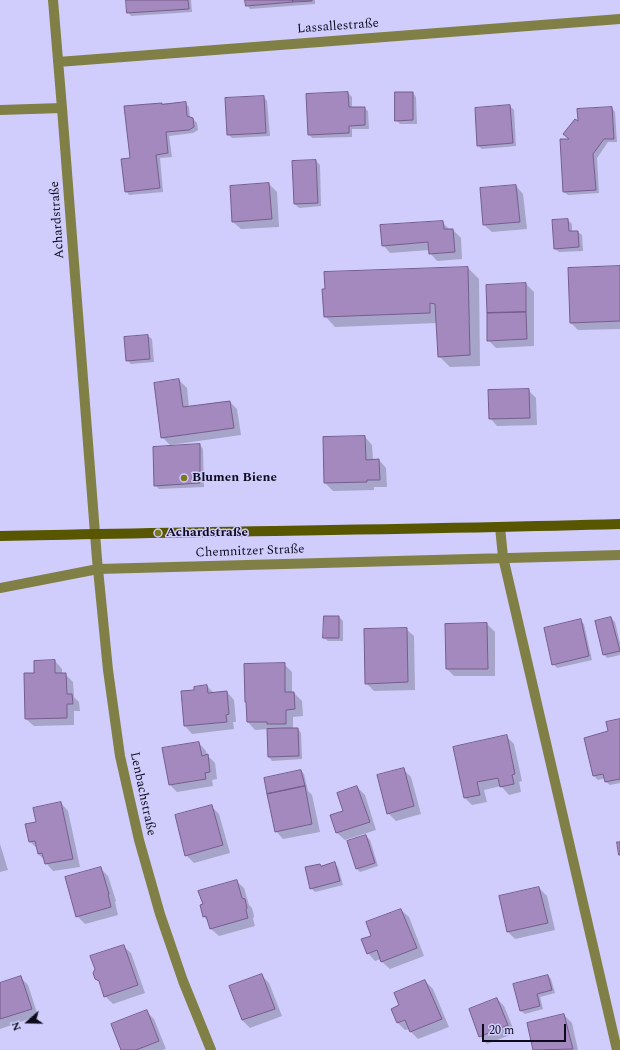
<!DOCTYPE html>
<meta charset="utf-8">
<style>
body{margin:0}
#map{position:relative;width:620px;height:1050px;overflow:hidden;background:#d0cdfc;font-family:Spectral,serif}
canvas{display:block}
.north{position:absolute;left:8px;top:1002px;width:40px;height:40px;-webkit-text-stroke:3px #d0cdfc;paint-order:stroke;rotate:250deg;font-size:11px;font-weight:700;line-height:16px;text-align:center;color:#0d0a1d}
.north::after{content:'';display:block;margin:auto;width:14px;height:18px;background:#0d0a1d;clip-path:polygon(50% 0,100% 100%,50% 72%,0 100%)}
.scale{position:absolute;left:482px;top:1024px;width:84px;height:18px;box-sizing:border-box;border:2px solid #0d0a1d;border-top:0;padding-left:5px;font-size:12px;line-height:14px;white-space:nowrap;color:#0d0a1d;-webkit-text-stroke:3px #d0cdfc;paint-order:stroke}
</style>
<div id="map">
<canvas width="620" height="1050"></canvas>
<div class="north">N</div>
<div class="scale">20 m</div>
</div>
<script>
const c = document.querySelector('canvas').getContext('2d');
c.lineJoin = 'round';
function fill(path, color) { c.fillStyle = color; c.fill(path, 'evenodd'); }
function trace(path, color, width, dash) { c.strokeStyle = color; c.lineWidth = width; c.lineCap = dash ? 'butt' : 'round'; c.setLineDash(dash || []); c.stroke(path); }
function drawText(font, color, halo, rows, align = 'center') {
  c.font = font + ' Spectral,serif'; c.lineWidth = 3; c.setLineDash([]); c.textBaseline = 'middle'; c.strokeStyle = halo; c.fillStyle = color; for (const [text, x, y, turn = 0] of rows) {
    c.save(); c.translate(x, y); c.rotate((+turn || 0) * Math.PI / 180); c.textAlign = isNaN(turn) ? turn : align; if (halo) c.strokeText(text, 0, 0); c.fillText(text, 0, 0); c.restore();
  }
}
const shadow = new Path2D(`
 M127,0H191L192,12L131,16L128,12Z
 M246,0H315V4L250,9L247,5Z
 M348,93L352,97V108H364L368,111L369,129H352V137L312,138L309,134Z
 M413,93L416,97L417,124H400L396,120Z
 M264,97L267,101L270,136L232,138L228,134Z
 M185,103L189,107L190,118L193,119L197,123L198,130L193,133L169,136L172,157L160,158L163,192L129,195L126,191L131,159L163,105Z
 M510,106L514,110L516,146L482,149L478,146Z
 M612,108L615,112L617,142H608L597,158L599,193L568,195L564,192L570,139L579,123Z
 M316,161L320,165L321,206L299,208L295,204Z
 M269,184L277,192L279,227L241,229L233,222Z
 M516,186L523,194L527,229L492,232L484,225Z
 M568,220L572,224V232H578L582,235L583,251L559,252L555,249Z
 M442,222L450,230H453L461,238L462,259L437,261L430,253L429,250L390,253L383,245Z
 M620,267V329L578,330L571,323Z
 M468,268L479,279L480,366L450,367L439,356L437,323L335,327L325,316Z
 M526,284L534,292V346L496,348L488,340Z
 M148,336L152,339L154,362L131,364L127,360Z
 M179,380L187,388L189,407L230,402L237,409L241,435L170,445L162,437Z
 M528,390L536,398L537,425L497,426L490,418Z
 M365,437L372,445L373,460H379L386,468L387,487H374V490L333,491L325,483L324,438Z
 M200,445L203,449L204,487L159,489L155,485Z
 M339,617L343,621V641H328L324,638Z
 M611,618L615,622L620,643V655L607,658L604,654Z
 M580,620L584,624L592,660L557,668L553,664Z
 M487,624L495,632V676H454L447,669Z
 M406,629L414,636L415,690L374,691L366,683Z
 M55,661L62,669V674H65L73,682L74,697L79,702L80,711H74V725L34,726L26,719L35,674Z
 M284,664L292,672V693H294L302,701L303,716L293,717V729H298L301,733L302,759L272,761L269,757L268,729L255,730L248,722Z
 M207,686L214,693L227,692L234,700L236,722H233L234,729L192,734L185,726L195,691Z
 M620,720V783L610,785L606,782L605,778L598,780L594,776L585,738L610,732Z
 M506,736L514,744L522,781L519,782L521,792L509,795L501,786L484,790L487,802L472,805L465,798Z
 M199,743L206,751L207,755L215,763L217,779L212,780L213,786L177,792L170,785Z
 M403,769L411,777L421,814L396,821L388,813Z
 M301,771L304,774L308,791L312,795L320,832L283,839L276,831Z
 M357,787L365,795L376,830L345,840L337,833L331,816L344,811Z
 M61,803L68,811L80,867L53,871L46,863L45,860L38,854V849L30,842L27,824L37,822Z
 M211,806L219,814L230,853L194,863L186,855Z
 M366,836L370,840L378,866L360,872L356,868Z
 M0,844L8,870L0,872Z
 M334,863L338,867L343,885L315,892L311,888L320,865L322,867Z
 M100,868L108,876L116,901L115,902L118,915L85,924L77,916Z
 M236,881L244,888L249,905L252,908L254,916L253,919L255,926L219,936L211,929L209,922L204,917Z
 M539,888L547,896L555,930L515,939L508,932Z
 M401,910L409,917L424,956L390,969L382,962L381,959L375,961L368,953L372,936Z
 M123,946L131,953L145,993L113,1004L105,996L101,984L96,978Z
 M262,976L269,983L282,1016L250,1028L242,1020L230,986Z
 M548,976L551,979L555,993L540,997L543,1009L525,1014L521,1011Z
 M20,977L28,985L38,1016L0,1029V984Z
 M425,981L433,989L449,1027L418,1039L411,1032L410,1029L405,1030L398,1023L392,1009L401,1006Z
 M497,999L504,1006L515,1033L487,1044L480,1036Z
 M146,1011L154,1019L166,1049L162,1050H122Z
 M564,1015L572,1023L578,1050H534L528,1023Z`);
const building = new Path2D(`
 M126,0H188L189,9L127,13Z
 M245,0H293V2L246,6Z
 M293,0H312V1L293,2Z
 M348,92L349,107H365V125L349,126V133L308,135L306,94Z
 M395,92H413V120L395,121Z
 M264,96L266,133L227,135L225,98Z
 M186,102L187,116L193,118L194,127L189,130L166,132L168,153L156,155L160,188L125,192L121,159L130,158L124,106L162,103V104Z
 M510,105L513,143L477,146L475,108Z
 M612,107L614,139H604L593,154L596,190L563,192L560,139H569L563,134L575,119L578,121L577,109Z
 M316,160L318,203L294,204L292,161Z
 M269,183L272,219L232,222L230,186Z
 M516,185L520,222L483,225L480,188Z
 M568,219L569,231H578L579,247L554,249L552,220Z
 M443,221L444,229H453L455,252L429,254L428,242L382,246L380,225Z
 M620,266V321L570,323L568,268Z
 M468,267L470,355L438,357L435,304L430,303V313L324,317L322,289H325L324,272Z
 M526,283V312L487,313L486,285Z
 M526,312L527,339L487,341V313Z
 M148,335L150,359L126,361L124,337Z
 M179,379L183,407L230,401L234,428L161,438L154,383Z
 M529,389L530,418L489,419L488,390Z
 M365,436L366,460L379,459L380,480H367V482L324,483L323,437Z
 M200,444V483L154,486L153,447Z
 M324,616H339V638H323Z
 M611,617L620,651L603,655L595,621Z
 M581,619L589,656L552,665L544,628Z
 M487,623L488,669H446L445,624Z
 M407,628L408,682L365,684L364,629Z
 M55,660V673H66L67,694H72L73,704H67V718L25,719L24,673H34V661Z
 M285,663V692H294L295,709L286,710V724H267V722H247L246,702H245L244,664Z
 M207,685L208,693L227,691L229,714L226,715L227,722L184,726L181,691L194,690V687Z
 M620,719V779L605,782L603,774L593,776L584,738L608,731L606,722Z
 M283,728H298L299,756L268,757L267,729Z
 M507,735L515,774L512,775L514,784L500,787L498,778L477,782L480,795L464,798L453,747Z
 M199,742L202,756L208,754L210,772L205,773L206,779L169,785L162,748Z
 M404,768L414,806L387,814L377,775Z
 M301,770L305,786L267,794L264,778Z
 M305,786L312,824L275,832L267,794Z
 M357,786L370,822L336,833L330,815L343,811L337,793Z
 M61,802L73,859L45,864L42,853L38,854L35,841L29,842L25,824L36,822L33,808Z
 M212,805L223,845L185,856L175,815Z
 M366,835L375,863L356,869L347,841Z
 M617,842H620V855H619Z
 M335,862L340,881L310,889L305,867L320,864L321,866Z
 M101,867L109,894H108L111,907L76,917L65,877Z
 M237,880L242,898L245,899L247,908L246,910L248,918L210,929L206,916L203,917L200,905L203,904L198,891Z
 M539,887L548,923L507,932L499,896Z
 M401,909L417,948L381,962L377,950L367,954L361,939L371,936L366,922Z
 M124,945L138,985L104,997L99,981L95,979L93,973L95,969L90,956Z
 M262,974L275,1009L242,1020L229,986Z
 M548,975L552,990L537,994L540,1006L520,1011L513,984Z
 M21,976L32,1009L0,1019V983Z
 M425,980L442,1019L410,1032L405,1020L397,1023L391,1009L399,1005L394,993Z
 M497,998L508,1025L479,1037L469,1009Z
 M147,1010L159,1041L136,1050H121L111,1024Z
 M564,1014L573,1049L533,1050L527,1023Z`);
const lane = new Path2D(`
 M500,527L503,557L617,1050
 M0,588L98,569L620,555`);
const street = new Path2D(`
 M53,0L62,108L97,559L108,670L120,756L139,840L160,914L183,981L211,1050
 M58,62L620,19
 M0,110L62,108`);
const secondary = new Path2D(`
 M0,536C207,531 413,530 620,524`);
const markers = [
 [184,478,4,"#7b7920"],
 [158,533,4,"#7b7920"]
];
const streetNames = [
 ["Lassallestraße",338,27,-4],
 ["Achardstraße",58,220,-94],
 ["Chemnitzer Straße",250,552,-2],
 ["Lenbachstraße",142,794,78]
];
const poiNames = [
 ["Blumen Biene",192,478],
 ["Achardstraße",166,533]
];
fill(shadow, '#0003');
fill(building, '#a489be');
trace(building, '#765c8e', 1);
trace(lane, '#807f45', 10);
trace(street, '#807f45', 10);
trace(secondary, '#585600', 10);
for (const [x, y, r, color] of markers) { const dot = new Path2D(); dot.arc(x, y, r, 0, 2 * Math.PI); c.fillStyle = color; c.fill(dot); trace(dot, '#d0cdfc', 1.5); }
drawText('13px', '#0d0a1d', '#d0cdfc', streetNames);
drawText('bold 13px', '#0d0a1d', '#d0cdfc', poiNames, 'left');
</script>
